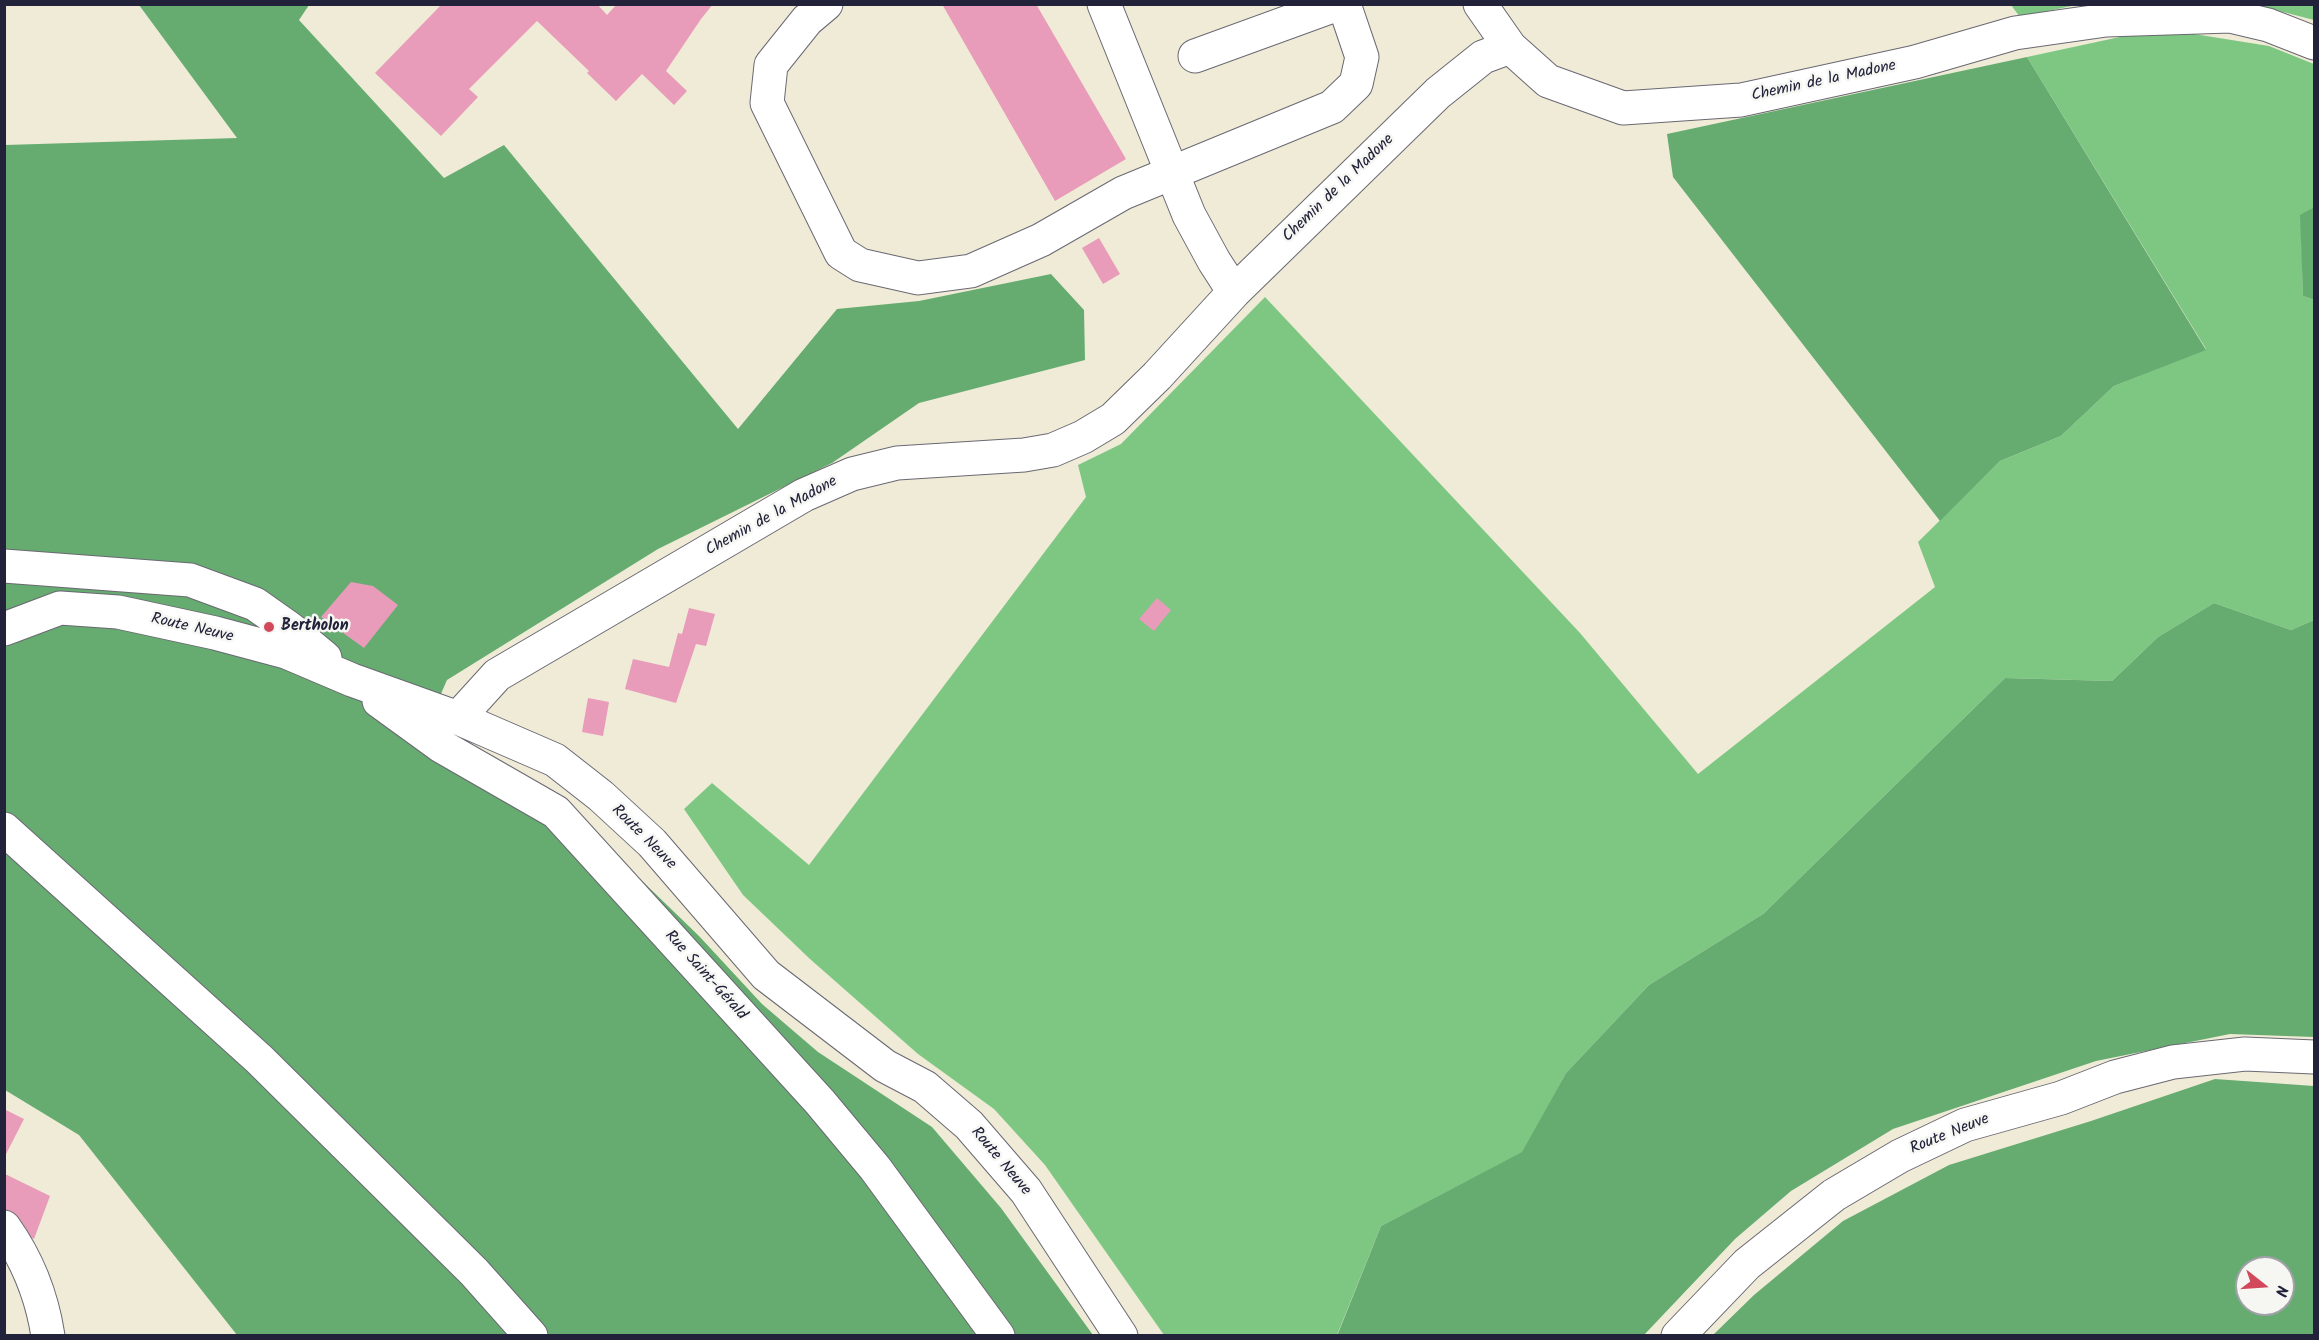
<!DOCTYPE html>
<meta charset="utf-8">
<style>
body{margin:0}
#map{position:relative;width:2319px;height:1340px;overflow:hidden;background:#efebd7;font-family:Kalam,sans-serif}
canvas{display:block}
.frame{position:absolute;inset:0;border:6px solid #22223b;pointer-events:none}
.north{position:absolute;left:2235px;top:1256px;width:60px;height:60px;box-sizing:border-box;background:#f6f6f2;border:2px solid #a1a1a9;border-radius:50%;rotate:107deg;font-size:16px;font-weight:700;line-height:24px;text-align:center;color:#22223b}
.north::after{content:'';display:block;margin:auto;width:21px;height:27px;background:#d1495b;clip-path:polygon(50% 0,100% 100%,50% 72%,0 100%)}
</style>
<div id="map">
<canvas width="2319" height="1340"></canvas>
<div class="frame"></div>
<div class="north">N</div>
</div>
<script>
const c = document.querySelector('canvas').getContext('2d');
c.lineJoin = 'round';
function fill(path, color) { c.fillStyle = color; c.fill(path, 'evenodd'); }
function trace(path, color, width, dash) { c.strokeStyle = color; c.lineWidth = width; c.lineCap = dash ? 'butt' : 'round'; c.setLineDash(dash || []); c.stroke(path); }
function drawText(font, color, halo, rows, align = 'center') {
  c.font = font + ' Kalam,sans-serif'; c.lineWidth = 5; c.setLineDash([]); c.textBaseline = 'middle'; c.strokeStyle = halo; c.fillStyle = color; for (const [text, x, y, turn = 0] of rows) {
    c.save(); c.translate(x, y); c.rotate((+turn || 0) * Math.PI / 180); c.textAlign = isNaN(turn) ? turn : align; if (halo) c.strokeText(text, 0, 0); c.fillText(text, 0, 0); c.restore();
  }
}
const green = new Path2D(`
 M2011,5H2076L2020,17Z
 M2256,5H2314V20Z
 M2194,34L2269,46L2314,64V207L2301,215L2303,296L2314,300V620L2291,630L2214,603L2158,637L2112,681L2005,678L1763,914L1649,985L1566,1073L1523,1152L1381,1226L1337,1335H1164L1045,1165L994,1109L918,1054L810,959L743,895L684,809L712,783L809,865L1086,497L1078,465L1121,444L1265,297L1580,633L1698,774L1935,587L1918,542L2000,461L2061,436L2114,386L2206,349L2027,57L2129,35Z`);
const forest = new Path2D(`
 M139,5H309L299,20L444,178L504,145L738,429L837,309L919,301L1051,274L1084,310L1085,360L919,403L832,463L658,549L447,680L419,744L608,848L699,936L762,1004L818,1052L932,1127L1001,1208L1093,1335H237L79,1135L5,1090V145L237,138Z
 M2027,57L2206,350L2114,386L2061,436L2000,461L1940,521L1673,177L1667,134Z
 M2314,207V300L2303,296L2300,215Z
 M2214,603L2291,630L2314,620V1037L2230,1034L2096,1061L1893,1129L1791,1191L1735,1239L1644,1335L1337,1336L1381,1226L1522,1152L1566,1073L1649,985L1763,914L2005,678L2112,681L2158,637Z
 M2215,1079L2314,1086V1335H1713L1754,1295L1843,1221L1949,1165L2091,1121ZM2247,1268H2283V1304H2247Z`);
const building = new Path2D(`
 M442,4H597L607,15L617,4H713L701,19L666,71L687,91L674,105L642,74L616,101L587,73L589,71L537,21L469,89L478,97L441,136L375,73Z
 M942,4H1036L1126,159L1055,201Z
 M1099,238L1120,274L1103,284L1082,248Z
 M351,582L373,586L398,605L364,648L321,617Z
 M1157,598L1171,610L1154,631L1139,619Z
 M689,608L715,614L706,646L696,644L676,703L625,689L633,659L669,667L678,633L682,634Z
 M588,698L609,702L603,736L582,732Z
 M4,1109L24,1119L4,1158Z
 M5,1174L50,1196L34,1239L18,1232L4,1218Z`);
const minor = new Path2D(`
 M826,4L807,20L771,65L767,103L841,253L860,265L918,278L971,271L1041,240L1123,193L1332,107L1356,84L1362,57L1344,4
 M1104,4L1189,215L1214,261L1234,292
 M1480,4L1510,47
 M1195,56L1338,4
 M4,566L190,580L255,604L289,628L325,658
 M4,629L60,608L118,612L215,633L286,652L352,680L458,718L555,760L601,796L652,843L766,975L885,1066L925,1087L969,1125L1026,1191L1121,1336
 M379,701L441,746L556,812L820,1102L875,1168L998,1336
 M458,718L497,675L804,495L852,474L897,463L1024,455L1053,450L1083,437L1113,419L1157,376L1234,292L1438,93L1483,57L1510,47L1548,81L1623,108L1741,100L1915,62L2015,33L2106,20L2230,16L2268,25L2314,43
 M4,829L259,1059L474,1272L531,1336
 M4,1227C27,1259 42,1297 48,1336
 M1678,1336L1747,1264L1834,1195L1900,1156L1965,1125L2061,1098L2115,1077L2173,1062L2245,1054L2314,1057`);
const markers = [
 [269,627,6,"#d1495b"]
];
const streetNames = [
 ["Chemin de la Madone",1824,82,-12],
 ["Chemin de la Madone",1339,189,-44],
 ["Chemin de la Madone",772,517,-29],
 ["Route Neuve",192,629,13],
 ["Route Neuve",643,838,45],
 ["Rue Saint-Gérald",705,976,48],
 ["Route Neuve",1950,1135,-22],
 ["Route Neuve",1000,1162,50]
];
const poiNames = [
 ["Bertholon",281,627]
];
fill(green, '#7ec783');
fill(forest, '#66ac71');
fill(building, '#e89cba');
trace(minor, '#6a6872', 35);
trace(minor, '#fff', 33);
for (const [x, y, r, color] of markers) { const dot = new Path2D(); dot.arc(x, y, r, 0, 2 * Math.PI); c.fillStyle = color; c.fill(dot); trace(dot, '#f6f6f2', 2); }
drawText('16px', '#22223b', '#f6f6f2', streetNames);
drawText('bold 16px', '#22223b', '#f6f6f2', poiNames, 'left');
</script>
